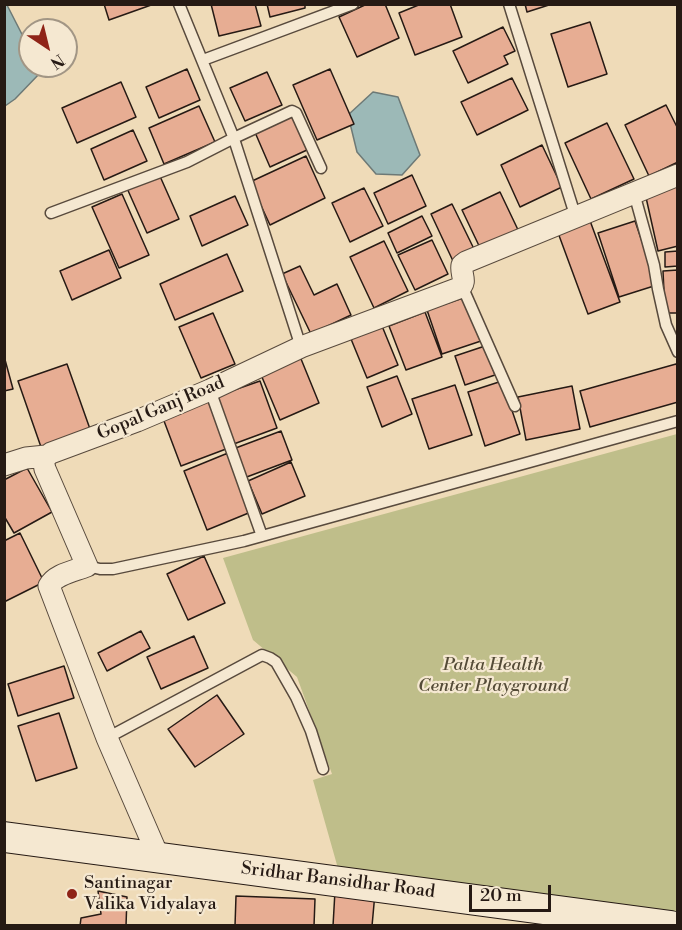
<!DOCTYPE html>
<style>
body{margin:0}
#map{position:relative;width:682px;height:930px;overflow:hidden;background:#efdbb8;font-family:"Libre Bodoni",serif}
canvas{display:block}
.frame{position:absolute;inset:0;border:6px solid #261a14;pointer-events:none}
.north{position:absolute;left:18px;top:18px;width:60px;height:60px;box-sizing:border-box;background:#f5e8d1;border:2px solid #a29685;border-radius:50%;rotate:145deg;font-size:16px;font-weight:700;line-height:24px;text-align:center;color:#261a14}
.north::after{content:'';display:block;margin:auto;width:21px;height:27px;background:#8f2418;clip-path:polygon(50% 0,100% 100%,50% 72%,0 100%)}
.scale{position:absolute;left:469px;top:885px;width:82px;height:27px;box-sizing:border-box;border:3px solid #261a14;border-top:0;padding-left:8px;font-size:18px;line-height:21px;white-space:nowrap;color:#261a14;-webkit-text-stroke:4px #f5e8d1;paint-order:stroke}
</style>
<div id="map">
<canvas width="682" height="930"></canvas>
<div class="frame"></div>
<div class="north">N</div>
<div class="scale">20 m</div>
</div>
<script>
const c = document.querySelector('canvas').getContext('2d');
c.lineJoin = 'round';
function fill(path, color) { c.fillStyle = color; c.fill(path, 'evenodd'); }
function trace(path, color, width, dash) { c.strokeStyle = color; c.lineWidth = width; c.lineCap = dash ? 'butt' : 'round'; c.setLineDash(dash || []); c.stroke(path); }
function drawText(font, color, halo, rows, align = 'center') {
  c.font = font + ' "Libre Bodoni",serif'; c.lineWidth = 4.5; c.setLineDash([]); c.textBaseline = 'middle'; c.strokeStyle = halo; c.fillStyle = color; for (const [text, x, y, turn = 0] of rows) {
    c.save(); c.translate(x, y); c.rotate((+turn || 0) * Math.PI / 180); c.textAlign = isNaN(turn) ? turn : align; if (halo) c.strokeText(text, 0, 0); c.fillText(text, 0, 0); c.restore();
  }
}
const green = new Path2D(`
 M677,434V921L339,872L313,780L332,774L297,677L253,640L223,558Z`);
const water = new Path2D(`
 M7,5L30,50V66H38L41,72L15,99L5,106L4,5Z
 M373,92L398,97L420,155L402,175L376,174L357,152L348,115Z`);
const building = new Path2D(`
 M104,4H154L109,20Z
 M211,4H255L261,26L219,36Z
 M267,4H305V8L270,17Z
 M367,4H385L399,38L357,57L339,17Z
 M421,4H450L462,37L415,55L399,13Z
 M525,4H552L527,12Z
 M590,22L607,74L568,87L551,34Z
 M503,27L515,51L504,56L508,64L468,83L453,51Z
 M187,69L200,100L159,118L146,87Z
 M330,69L354,124L317,140L293,85Z
 M267,72L282,105L245,121L230,88Z
 M512,78L528,110L477,135L461,102Z
 M121,82L136,117L77,143L62,108Z
 M666,105L678,129V162L649,176L625,125Z
 M199,106L215,142L164,164L149,128Z
 M292,114L307,150L270,167L254,130Z
 M607,123L634,179L591,199L565,143Z
 M133,130L147,161L104,180L91,149Z
 M542,145L562,187L520,207L501,165Z
 M306,156L325,198L270,225L250,182Z
 M159,174L179,219L147,233L126,186Z
 M412,175L426,206L388,224L374,193Z
 M678,185V246L658,251L645,193Z
 M364,188L383,226L350,242L332,203Z
 M500,192L520,234L482,252L462,210Z
 M122,194L149,255L119,268L92,207Z
 M235,196L248,225L202,246L190,216Z
 M452,204L475,251L453,261L431,214Z
 M422,216L432,236L397,253L388,233Z
 M589,218L620,302L588,314L557,230Z
 M635,221L657,285L619,297L598,233Z
 M432,240L448,274L415,290L398,255Z
 M384,241L408,291L374,308L350,257Z
 M109,250L121,278L72,300L60,271Z
 M678,251V266L665,267V252Z
 M227,254L243,291L175,320L160,284Z
 M300,266L314,295L337,284L351,315L311,334L282,274Z
 M678,270V313H665L663,271Z
 M466,297L481,341L442,354L427,310Z
 M425,312L442,357L406,370L389,326Z
 M213,313L235,364L201,378L179,327Z
 M382,326L398,365L367,378L351,339Z
 M485,346L495,375L465,385L455,356Z
 M299,354L319,403L280,420L259,370Z
 M4,356L13,389L4,391Z
 M67,364L90,429L41,447L18,381Z
 M676,364L678,368V402L590,427L580,391Z
 M397,376L412,414L382,427L367,387Z
 M260,381L277,428L231,445L214,397Z
 M502,381L520,434L485,446L468,392Z
 M455,385L472,435L429,449L412,399Z
 M572,386L580,429L526,440L518,397Z
 M206,395L226,449L181,466L161,413Z
 M281,431L292,460L244,478L233,449Z
 M228,453L251,512L207,530L184,471Z
 M291,462L305,496L262,514L248,481Z
 M27,468L52,512L14,533L4,516V480Z
 M20,533L44,582L4,602V541Z
 M204,556L225,603L188,620L167,574Z
 M141,631L150,648L107,671L98,653Z
 M194,636L208,668L161,689L147,657Z
 M64,666L74,698L18,716L8,684Z
 M217,695L244,734L195,767L168,729Z
 M59,713L77,768L36,781L18,726Z
 M98,891L127,897L126,926H80L81,918L101,914Z
 M335,891L375,893L372,926H333Z
 M236,896L315,899L314,926H235Z`);
const lane = new Path2D(`
 M179,4L233,136L301,347
 M509,4L576,218
 M203,60L353,4
 M634,193L654,265L658,289L666,325L678,352
 M51,213L187,162L234,138L292,111L296,113L321,168
 M462,286L515,406
 M210,390L262,536
 M87,566L100,569H113L244,541L678,421
 M107,738L262,655L270,658L276,662L296,697L311,731L323,769`);
const street = new Path2D(`
 M4,465L26,458L46,456
 M159,858L107,738L49,586C55,574 75,571 87,566L45,469C43,461 44,457 51,453L137,421L210,390L301,347L459,288C468,282 460,274 462,265L466,262L678,175`);
const secondary = new Path2D(`
 M4,837L671,926`);
const markers = [
 [72,894,6,"#8f2418"]
];
const streetNames = [
 ["Gopal Ganj Road",161,409,-23],
 ["Sridhar Bansidhar Road",338,881,7]
];
const parkNames = [
 ["Palta Health",493,666],
 ["Center Playground",493,687]
];
const poiNames = [
 ["Santinagar",84,884],
 ["Valika Vidyalaya",84,905]
];
fill(green, '#bfbe8a');
fill(water, '#9cb9b7');
trace(water, '#6d7976', 1.5);
fill(building, '#e7ad93');
trace(building, '#261a14', 1.5);
trace(lane, '#584a3d', 13);
trace(street, '#584a3d', 23);
trace(secondary, '#261a14', 32);
trace(lane, '#f5e8d1', 10);
trace(street, '#f5e8d1', 21);
trace(secondary, '#f5e8d1', 30);
for (const [x, y, r, color] of markers) { const dot = new Path2D(); dot.arc(x, y, r, 0, 2 * Math.PI); c.fillStyle = color; c.fill(dot); trace(dot, '#f5e8d1', 2); }
drawText('18px', '#261a14', '#f5e8d1', streetNames);
drawText('italic 18px', '#544b37', '#f5e8d1', parkNames);
drawText('18px', '#261a14', '#f5e8d1', poiNames, 'left');
</script>
